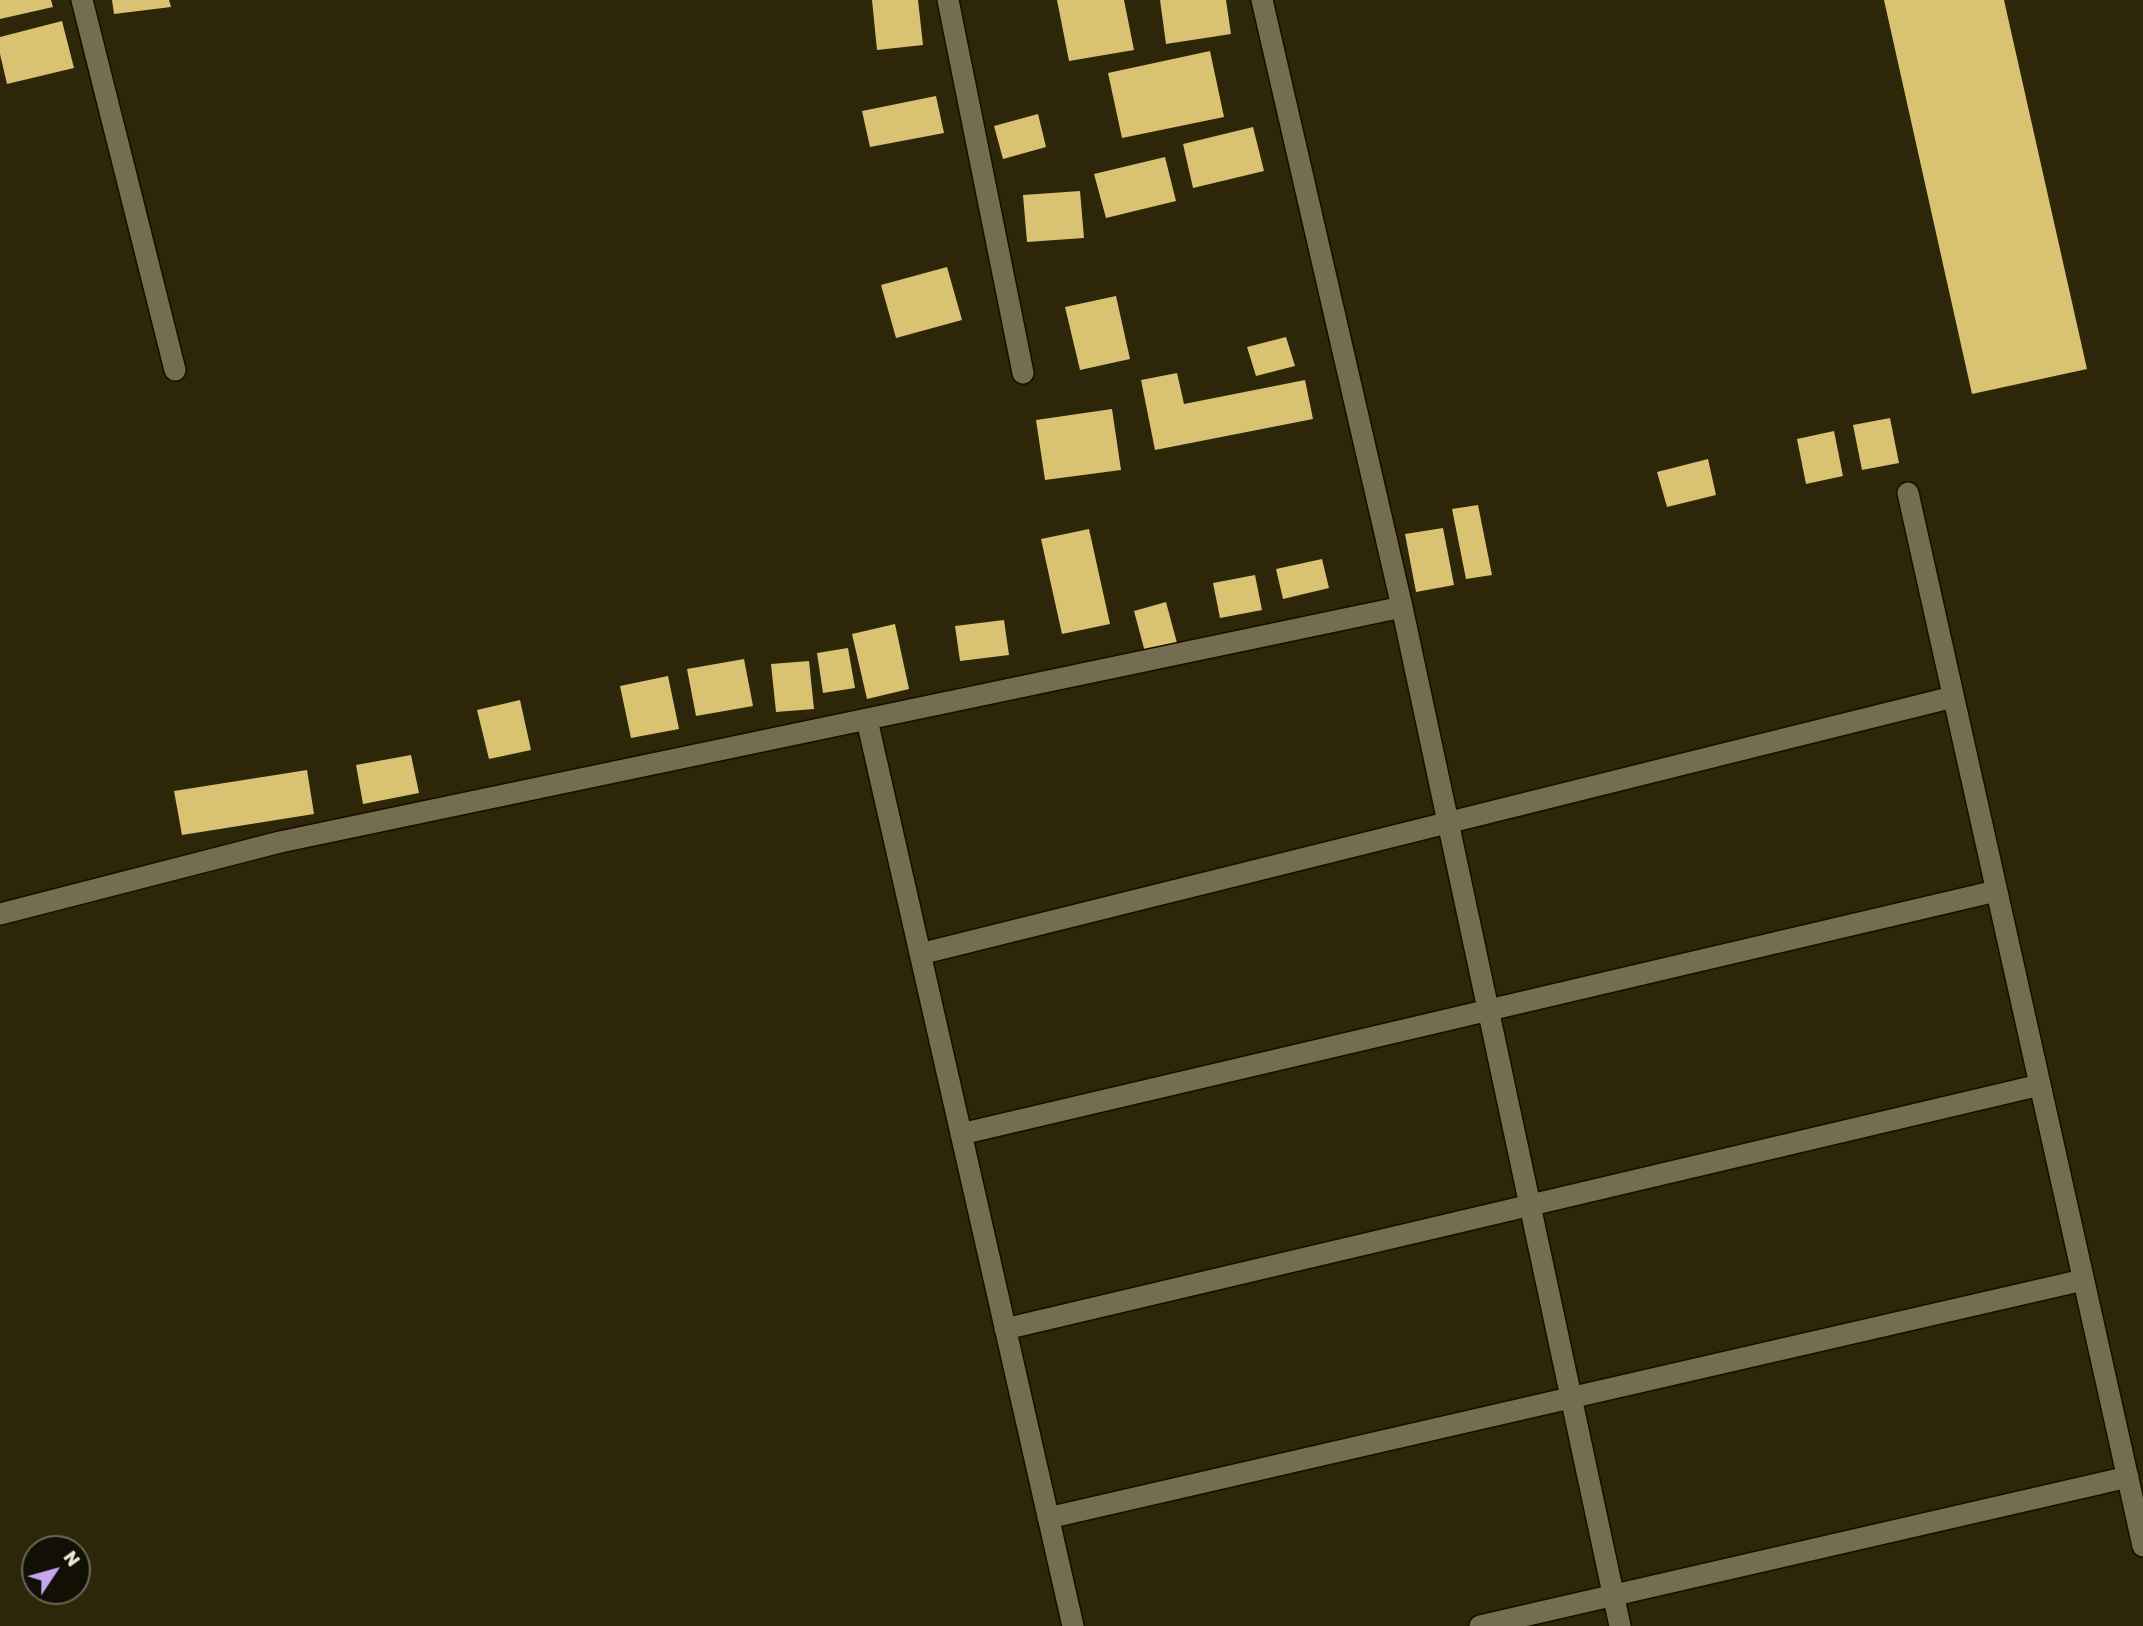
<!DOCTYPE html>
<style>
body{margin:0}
#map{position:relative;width:2143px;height:1626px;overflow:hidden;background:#2d2609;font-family:Rubik,sans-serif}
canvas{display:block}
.north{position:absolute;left:21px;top:1535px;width:70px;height:70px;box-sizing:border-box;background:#120f05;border:2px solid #6a6659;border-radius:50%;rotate:54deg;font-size:19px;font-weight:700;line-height:28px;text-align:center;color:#ede9d8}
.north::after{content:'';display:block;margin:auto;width:24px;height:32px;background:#c7a6f0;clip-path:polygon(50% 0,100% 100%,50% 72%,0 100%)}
</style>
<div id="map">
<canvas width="2143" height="1626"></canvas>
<div class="north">N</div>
</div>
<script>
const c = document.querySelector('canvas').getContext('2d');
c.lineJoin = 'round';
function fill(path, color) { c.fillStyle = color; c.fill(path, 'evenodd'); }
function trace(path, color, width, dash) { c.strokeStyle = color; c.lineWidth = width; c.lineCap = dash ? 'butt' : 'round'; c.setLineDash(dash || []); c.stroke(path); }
const building = new Path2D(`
 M0,0H51L53,7L0,19Z
 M112,0H169L171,7L114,14Z
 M872,0H918L923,45L877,50Z
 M1057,0H1124L1134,50L1069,61Z
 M1160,0H1226L1231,34L1166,44Z
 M1884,0H2004L2087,369L1972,394Z
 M62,21L74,68L7,84L0,54V37Z
 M1210,51L1224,117L1122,138L1108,73Z
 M936,96L944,133L870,147L862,111Z
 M1038,114L1046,147L1003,159L994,126Z
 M1253,127L1264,171L1193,188L1183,144Z
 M1165,157L1176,201L1106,218L1094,174Z
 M1080,191L1084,238L1027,242L1023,195Z
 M947,267L962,320L896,338L881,285Z
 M1116,296L1130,359L1080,370L1065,307Z
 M1286,337L1295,366L1256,376L1247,347Z
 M1177,373L1184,404L1305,380L1313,419L1155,450L1141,380Z
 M1112,409L1121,470L1045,480L1036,420Z
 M1890,418L1899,463L1862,470L1853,425Z
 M1834,431L1843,476L1806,484L1797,439Z
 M1708,459L1716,495L1667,507L1657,472Z
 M1478,505L1492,575L1466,579L1452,509Z
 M1443,528L1454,585L1416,592L1405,534Z
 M1089,529L1110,624L1062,634L1041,539Z
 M1322,559L1329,588L1283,599L1276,569Z
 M1255,575L1262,610L1220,618L1213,583Z
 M1166,602L1177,643L1145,652L1134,611Z
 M1004,620L1009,655L960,661L955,626Z
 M895,624L909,689L867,699L852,634Z
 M848,648L855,688L823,693L817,653Z
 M744,659L753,706L696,716L687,669Z
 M809,661L814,709L776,712L771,664Z
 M668,676L679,729L631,738L620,686Z
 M520,700L531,750L489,759L477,710Z
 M411,755L419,793L363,804L356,765Z
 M307,770L314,814L182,835L174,791Z`);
const street = new Path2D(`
 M82,0L175,370
 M948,0L1023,373
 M1262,0L1402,607L1620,1626
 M1908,493L2143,1546
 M867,720L1073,1626
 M0,914L280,842L1402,607
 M920,954L1953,697
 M961,1134L1996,891
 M1005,1329L2040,1085
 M1048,1518L2083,1280
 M1480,1626L2128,1477`);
fill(building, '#d9c271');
trace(street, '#160e00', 24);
trace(street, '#756d4f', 21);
</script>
